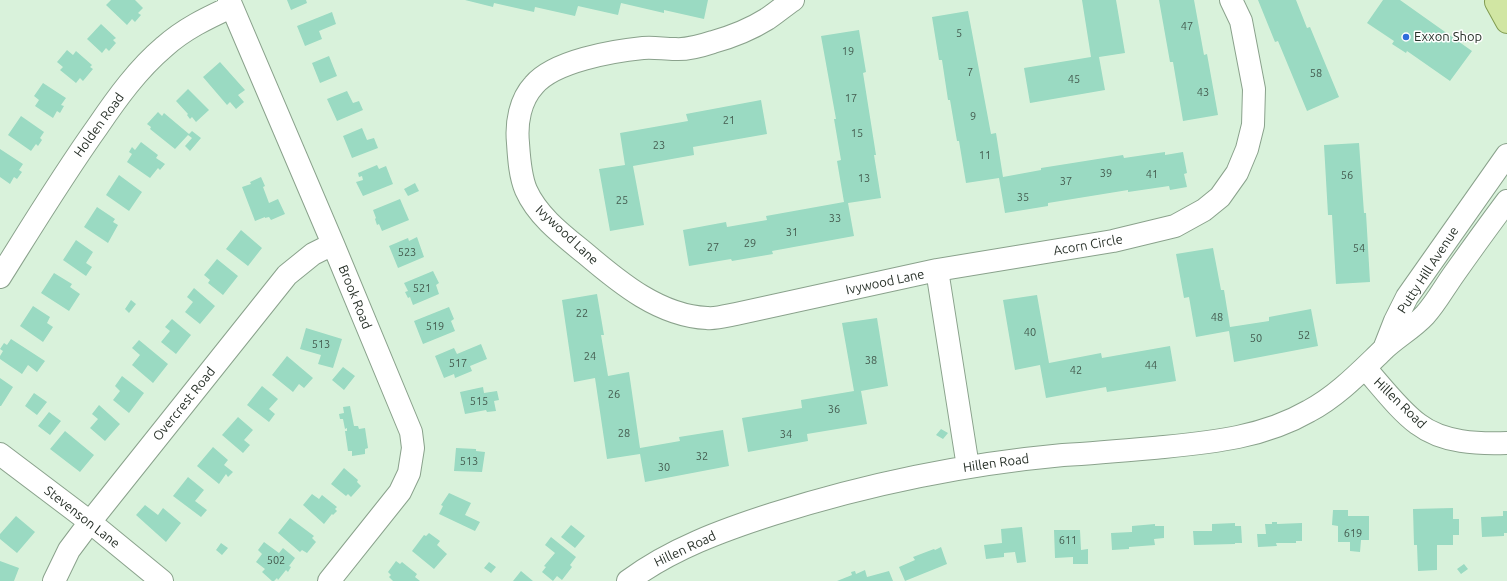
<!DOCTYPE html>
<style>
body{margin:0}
canvas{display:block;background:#d9f2db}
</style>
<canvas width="1507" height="581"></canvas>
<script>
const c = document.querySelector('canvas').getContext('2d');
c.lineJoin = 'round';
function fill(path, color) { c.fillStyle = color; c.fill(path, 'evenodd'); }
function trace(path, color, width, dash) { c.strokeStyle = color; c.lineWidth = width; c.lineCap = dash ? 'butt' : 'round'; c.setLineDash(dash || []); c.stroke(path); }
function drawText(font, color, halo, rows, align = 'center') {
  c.font = font + ' Ubuntu,sans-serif'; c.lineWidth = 3; c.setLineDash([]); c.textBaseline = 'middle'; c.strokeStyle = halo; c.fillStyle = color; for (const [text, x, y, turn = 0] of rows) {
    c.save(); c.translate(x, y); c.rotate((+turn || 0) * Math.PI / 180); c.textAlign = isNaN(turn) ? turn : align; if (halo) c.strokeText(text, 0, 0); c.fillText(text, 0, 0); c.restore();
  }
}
const building = new Path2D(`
 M111,0H135L143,8L138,13L141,15L135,22L132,19L127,25L106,5Z
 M287,0H306L307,3L291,10Z
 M465,0H708L704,19L664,10V13L621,3L618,15L578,6L575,16L535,7L534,12L494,3L493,7Z
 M1082,0H1116L1125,53L1099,57L1105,90L1030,103L1024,68L1091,57Z
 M1159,0H1194L1204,55L1207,54L1218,115L1183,121L1173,62H1170Z
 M1258,0H1296L1307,28L1310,27L1339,97L1307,111L1278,41L1275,42Z
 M1383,0H1400L1472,51L1450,81L1407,51L1406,53L1392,44L1394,41L1367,23Z
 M968,11L991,134L996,133L1003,177L1041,170V168L1123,155L1124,158L1165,152V155L1183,152L1187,173L1184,174L1187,187L1170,190L1169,186L1128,192V190L1048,203V206L1005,213L999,178L966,183L959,141H957L950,100H948L942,60H939L932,17Z
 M332,12L336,24L319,31L322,39L305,46L297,26Z
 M101,24L116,38L113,40L116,43L109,51L106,48L102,53L87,39Z
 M859,30L866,72L863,73L876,155H874L881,198L848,203L854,236L772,251L773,254L732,261L731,259L689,266L683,230L726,222L727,227L767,220L766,216L844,202L837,161L841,160L834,119H836L821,36Z
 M67,50L73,55L76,51L92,65L90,67L93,69L83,81L80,78L76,83L60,70L63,67L57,62Z
 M329,56L337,76L320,83L312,63Z
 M220,62L245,90L238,95L244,102L236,109L230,102L227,105L203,77Z
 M43,83L66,98L61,105L64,106L60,113L57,111L53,118L35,106L39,100L34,96Z
 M188,89L209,110L196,122L192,117L190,119L187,115L188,114L176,101Z
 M347,91L353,103L359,101L363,110L337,121L327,99Z
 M761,100L767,134L693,147L694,155L633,166L644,225L610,231L599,169L625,165L620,133L688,121L686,114Z
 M158,112L162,116L164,113L189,134L192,131L201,138L190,151L185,146L192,138L188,135L175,149L150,129L151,127L147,124Z
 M21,116L44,132L40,138L42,140L38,146L36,144L31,151L8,135Z
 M362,128L367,140L374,138L378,148L352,158L343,136Z
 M141,142L158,155L156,158L165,164L160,170L158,168L150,178L127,162L132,154L129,152L132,147L135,150Z
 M1359,143L1364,213H1366L1370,282L1336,284L1332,215H1328L1324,145Z
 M0,149L23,164L19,170L22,172L17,179L14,177L10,184L0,177Z
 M377,165L379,169L386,166L393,184L363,196L356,182L363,180L362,176L359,177L358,173Z
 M119,175L142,192L129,211L106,195Z
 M261,177L265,186L263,187L269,203L278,199L285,214L271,220L269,217L265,218V217L255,221L242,187L251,184L250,182Z
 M415,183L419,191L408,196L404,189Z
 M400,199L409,220L382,231L379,224L377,225L375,219L376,218L373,210Z
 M97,207L115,219L113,222L118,225L108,243L84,227Z
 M241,230L262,248L248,266L226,249Z
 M417,237L424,257L398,268L389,246L408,238L409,241Z
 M76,240L93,252L86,263L92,267L86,276L63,260Z
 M1213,248L1221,290H1224L1230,327L1269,321V317L1311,309L1318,346L1234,362L1229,331L1196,337L1189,297L1184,298L1176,254Z
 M217,259L238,276L223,295L208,283L210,280L204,275Z
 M433,271L439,283L436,285L439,294L413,305L410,297L408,298L405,292L408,291L404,283Z
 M54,273L72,284L70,287L80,294L69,311L41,293Z
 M194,288L215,306L200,324L185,312L193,302L187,297Z
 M597,294L604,335H601L608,376L629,372L640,448L680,441L679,437L723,430L729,466L645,482L640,454L607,459L595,378L574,382L562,300Z
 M1037,295L1049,363L1101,353L1102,358L1170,346L1176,381L1107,392L1106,387L1046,398L1040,365L1015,370L1003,300Z
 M131,300L136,304L129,313L125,309Z
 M33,306L50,317L47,323L53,327L43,342L20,326Z
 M449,307L454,319L451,321L455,331L423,344L414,321Z
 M877,318L888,386L861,391L867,424L807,434L808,441L748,452L742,418L802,408L801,400L854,391L842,323Z
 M172,319L191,335L176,354L161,342L170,331L165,327Z
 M306,328L342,339L333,368L318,364L321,355L300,349Z
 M11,339L45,361L37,372L28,365L22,374L0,359V356L3,351L0,349L4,343L7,345Z
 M139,340L168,364L153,383L132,365L140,355L132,348Z
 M481,344L487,359L470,366L472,371L455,378L454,374L444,378L435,356L454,348L457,354Z
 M287,356L313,378L304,388L299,384L293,392L272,375Z
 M343,367L355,376L344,390L332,380Z
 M122,376L144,393L129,413L113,400L120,391L115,386Z
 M0,378L13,387L1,406H0Z
 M262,386L278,399L269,409L275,414L269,422L247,405Z
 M483,387L484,393L497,391L499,400L494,401L496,411L487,412L486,410L465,414L460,392Z
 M34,393L47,402L37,415L25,406Z
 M99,405L120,424L105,441L90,428L98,419L92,414Z
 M350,406L354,426H358L359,429L365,428L368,448L365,449V454L352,456V451H348L345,431H347V428L345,429L343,419H340L339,414L344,413L343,407Z
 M49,412L61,421L50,435L38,426Z
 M238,417L253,430L244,440L250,445L243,453L222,435Z
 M941,429L948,433L943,439L936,435Z
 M65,431L94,455L80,472L50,449Z
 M213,447L228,460L224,465L233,472L228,477L226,474L219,484L197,466Z
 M456,448L476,449V451L485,452L482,472L454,471Z
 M344,468L358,480L357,482L361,486L351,497L348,494L346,496L331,484Z
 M188,477L204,490L195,501L207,510L201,517L173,496Z
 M449,493L471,503L465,515L480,522L475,531L439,514L443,506L441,505Z
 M312,494L319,499L322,495L337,507L335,509L337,511L333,515L332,514L324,524L303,505Z
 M145,505L158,515L163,508L181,523L166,542L136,515Z
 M1453,508V519H1459V535H1453V545H1437V570L1418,571L1417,545H1414L1413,509Z
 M1333,510H1348V516H1369V540H1361L1360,552L1350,551V542H1338V526L1332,525Z
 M1503,511H1507V533H1504V536L1482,537L1481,517L1503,516Z
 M16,516L35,532L17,553L0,539V534Z
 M290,518L314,536L312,538L316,542L307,553L302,550L300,552L278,533Z
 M1272,522H1277V524L1302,523V541H1296V543H1276L1277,546L1258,547L1257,534H1266L1265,524H1272Z
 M1235,523V526H1241L1242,543H1235V544L1194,545L1193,531H1212V524Z
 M1155,524V526H1164V538L1154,539L1155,545L1129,547V549L1112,550L1111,533L1132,532V526Z
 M571,525L585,536L575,548L561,537Z
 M1022,527L1026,562L1017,563L1015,552L1004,553V557L986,559L984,545L1002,543L1001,529Z
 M1054,530H1080L1081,550L1088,549V564H1073V557L1055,558Z
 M429,533L440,541L437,545L447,554L434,569L412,551L424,535L426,536Z
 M551,537L576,557L570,565L572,567L562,580L557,576L553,581L542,572L546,567L544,566L555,553L545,545Z
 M264,542L279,553L283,548L295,558L289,566L291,567L288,572L286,570L278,580L277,578L274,581H272L262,572L265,569L256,562L262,554L258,550Z
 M221,543L228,548L222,555L216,550Z
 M941,547L947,564L905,581L899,567L915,560L913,557L934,549L935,550Z
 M0,561L19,568L14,581H0Z
 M396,561L400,564L402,562L417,574L415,577L420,581H393L389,577L391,575L388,572Z
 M489,562L496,567L491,573L484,568Z
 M1464,564L1468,569L1461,574L1457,569Z
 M865,570L867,577L889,571L893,581H837L852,575L851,572L855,571L856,574Z
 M521,571L533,581H513Z`);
const minor = new Path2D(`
 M229,0L333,244L411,432L413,448L409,473L400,492L329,581
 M793,0C784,6 776,13 767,19C751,29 731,37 713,42C701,46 688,50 675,49C664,49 654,47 643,48C613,51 554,61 534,85C520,100 516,123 518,143C519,158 520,176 526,190C538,217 564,236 586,254C620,283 660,316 707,318C716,319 726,316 736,314L937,270L1113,241L1175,226L1204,210L1220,197L1237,173L1247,149L1253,125L1254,89L1241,21L1231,0
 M937,270L968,467
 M0,277C32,226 63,175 98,126C117,98 138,69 164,47C184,29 207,18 231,7
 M1384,349L1395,321L1407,297L1507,155
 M1365,368C1381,386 1400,411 1418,424C1443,443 1478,444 1507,443
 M0,454L90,522L162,581
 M54,581L69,550L90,522L287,275L313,254L333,244
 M628,581C671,549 723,530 773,514C868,484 965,464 1063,455C1097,453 1130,450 1164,447C1214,442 1264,437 1309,411C1337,396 1359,373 1382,351C1395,338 1412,329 1425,315C1436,303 1444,288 1454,274C1471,250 1489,225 1507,201`);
const major = new Path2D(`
 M1496,2L1507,22`);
const markers = [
 [1406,37,4,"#2e6ddb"]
];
const numberNames = [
 ["47",1187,26],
 ["5",959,33],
 ["19",848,51],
 ["7",970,72],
 ["58",1316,73],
 ["45",1074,79],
 ["43",1203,92],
 ["17",851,98],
 ["9",973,116],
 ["21",729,120],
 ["15",857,133],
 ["23",659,145],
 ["11",985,155],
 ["39",1106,173],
 ["41",1152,174],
 ["56",1347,175],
 ["13",864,178],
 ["37",1066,181],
 ["35",1023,197],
 ["25",622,200],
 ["33",835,218],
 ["31",792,232],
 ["29",750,243],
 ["27",713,247],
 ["54",1359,248],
 ["523",407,252],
 ["521",422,288],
 ["22",582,313],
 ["48",1217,317],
 ["519",435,326],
 ["40",1030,332],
 ["52",1304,335],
 ["50",1256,338],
 ["513",321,344],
 ["24",590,356],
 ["38",871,360],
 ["517",458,363],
 ["44",1151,365],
 ["42",1076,370],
 ["26",614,394],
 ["515",479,401],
 ["36",834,409],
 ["28",624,433],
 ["34",786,434],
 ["32",702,456],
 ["513",469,461],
 ["30",664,467],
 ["619",1353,533],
 ["611",1068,540],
 ["502",276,560]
];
const poiNames = [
 ["Exxon Shop",1414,37]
];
const streetNames = [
 ["Holden Road",99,125,-54],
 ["Ivywood Lane",567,235,43],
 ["Acorn Circle",1088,245,-10],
 ["Putty Hill Avenue",1428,270,-57],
 ["Ivywood Lane",885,282,-12],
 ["Brook Road",355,297,68],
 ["Hillen Road",1400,403,44],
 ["Overcrest Road",184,404,-51],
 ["Hillen Road",996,463,-8],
 ["Stevenson Lane",82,517,38],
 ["Hillen Road",685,549,-25]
];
fill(building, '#9adac2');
trace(minor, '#8aa28c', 24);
trace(major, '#829c51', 24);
trace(minor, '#fff', 22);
trace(major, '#d1e6a3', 22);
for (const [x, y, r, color] of markers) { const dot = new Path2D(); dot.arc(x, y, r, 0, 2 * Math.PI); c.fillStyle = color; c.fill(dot); trace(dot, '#fff', 1.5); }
drawText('11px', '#445b4f', null, numberNames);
drawText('13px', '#283129', '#fff', poiNames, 'left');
drawText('13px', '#283129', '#fff', streetNames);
</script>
